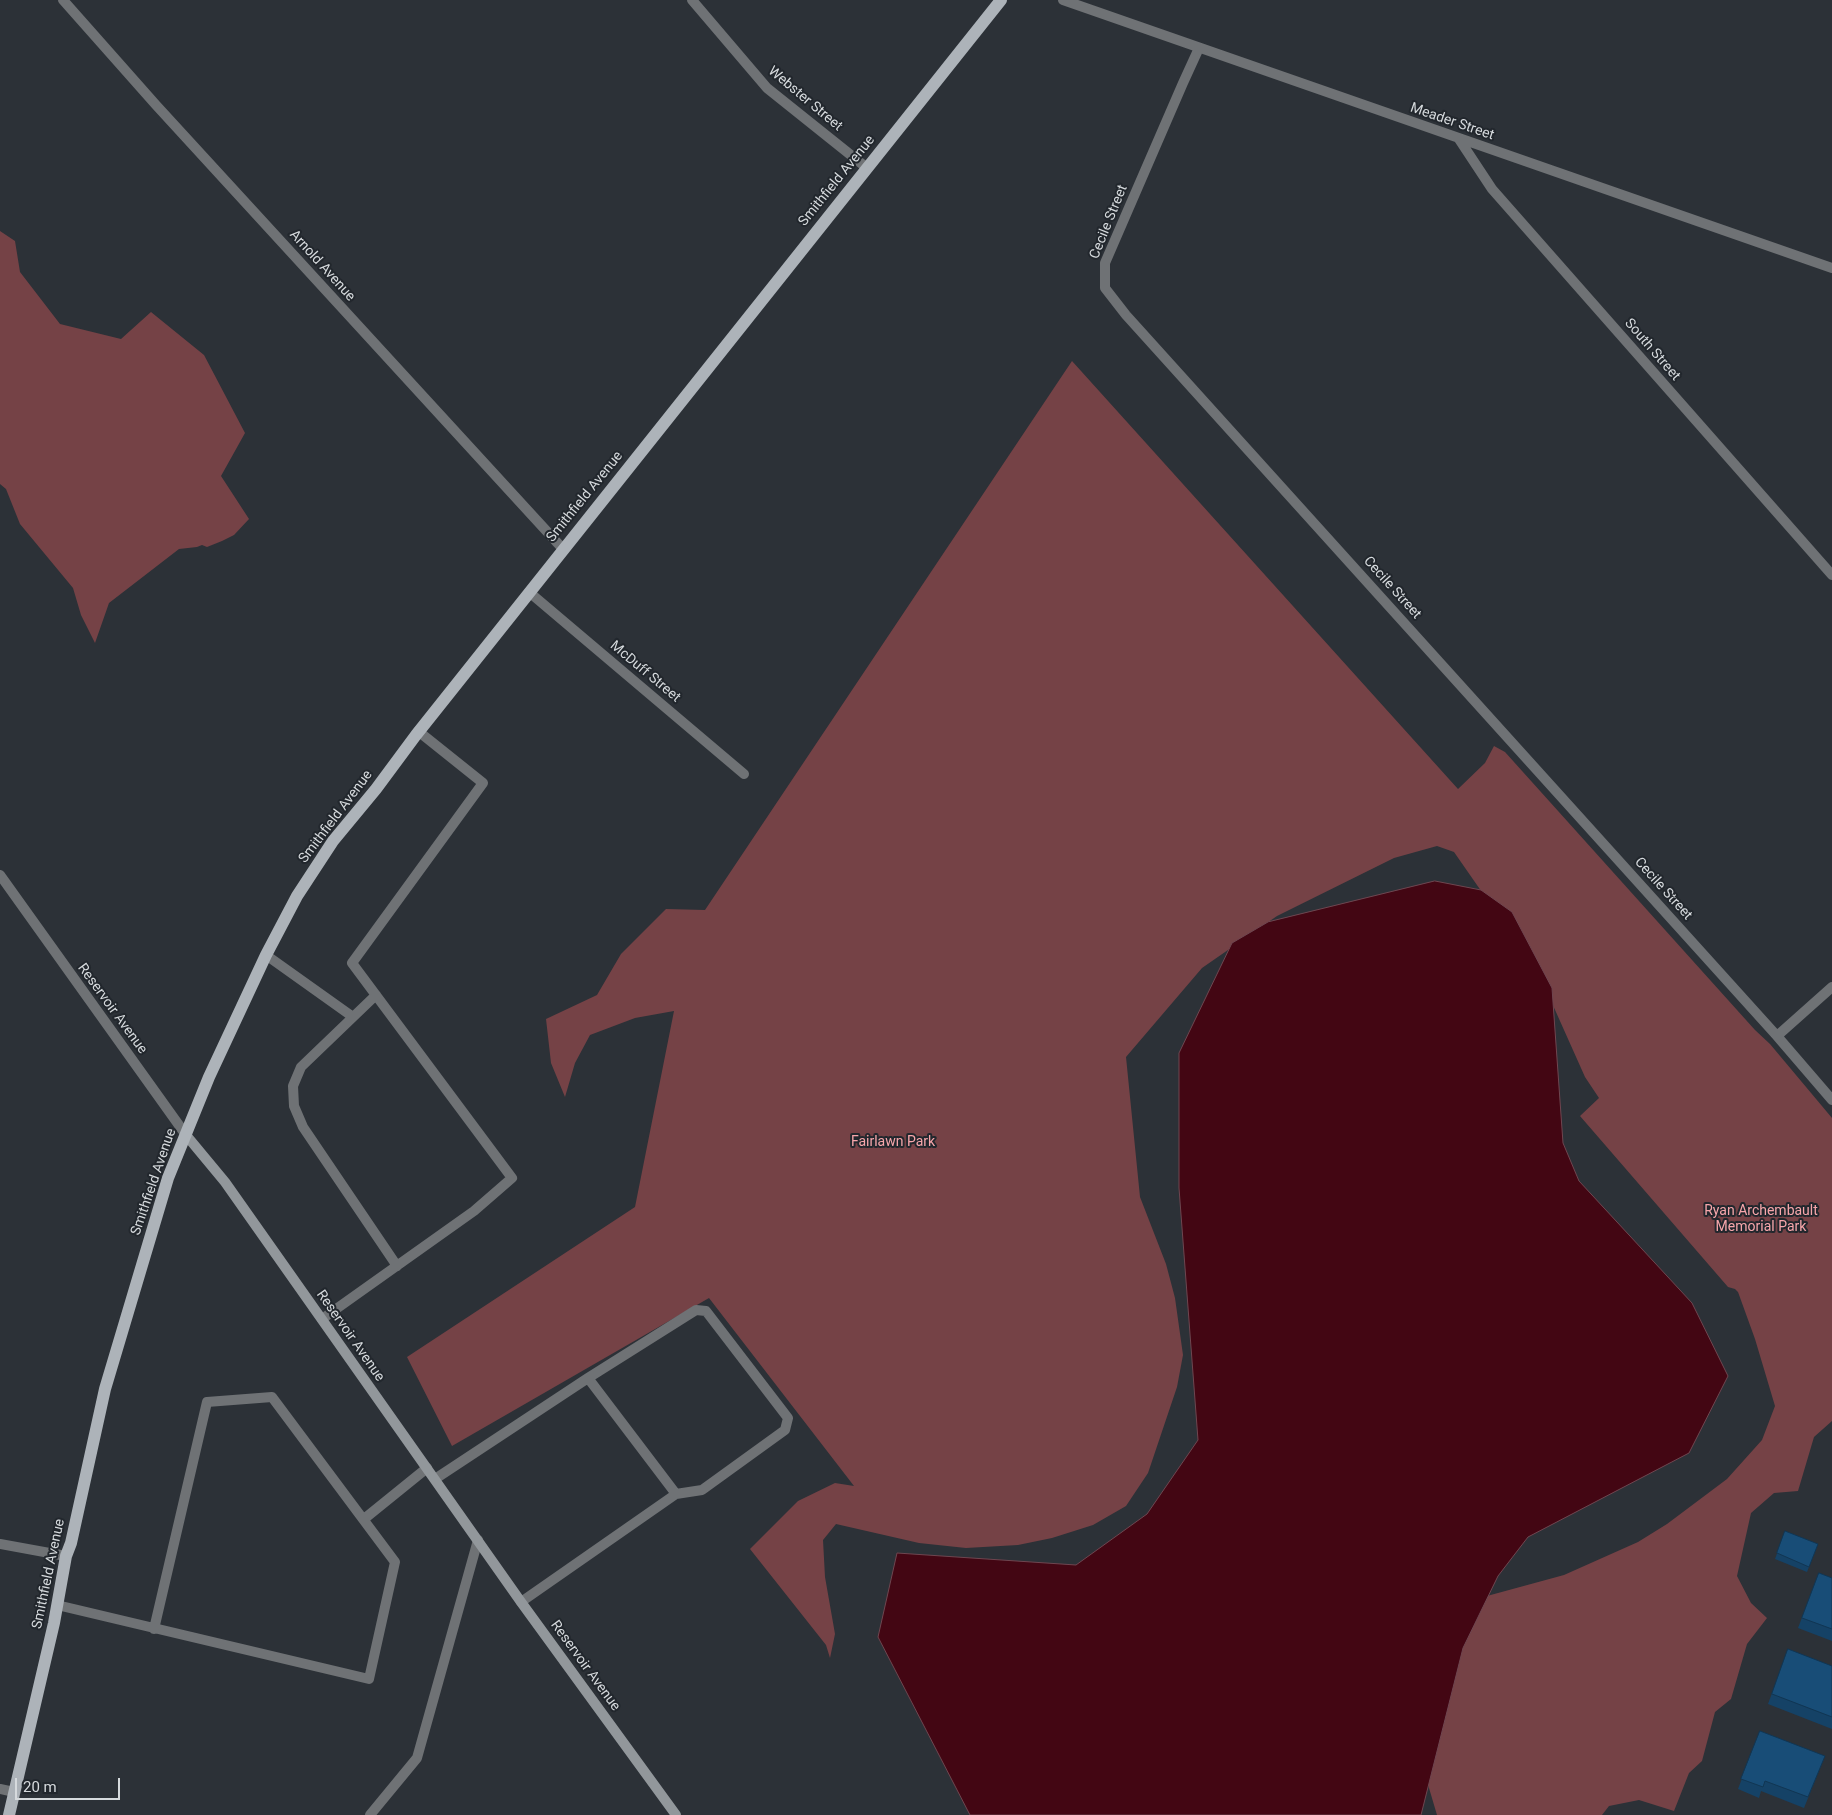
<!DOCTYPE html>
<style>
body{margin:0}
#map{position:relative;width:1832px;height:1815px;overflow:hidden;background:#2c3137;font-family:Roboto,sans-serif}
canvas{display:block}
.scale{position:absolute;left:15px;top:1778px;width:105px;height:22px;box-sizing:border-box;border:2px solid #d6dadd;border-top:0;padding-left:6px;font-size:15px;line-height:18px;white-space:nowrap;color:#d6dadd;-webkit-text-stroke:4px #22272d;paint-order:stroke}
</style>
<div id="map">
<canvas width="1832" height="1815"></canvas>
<div class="scale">20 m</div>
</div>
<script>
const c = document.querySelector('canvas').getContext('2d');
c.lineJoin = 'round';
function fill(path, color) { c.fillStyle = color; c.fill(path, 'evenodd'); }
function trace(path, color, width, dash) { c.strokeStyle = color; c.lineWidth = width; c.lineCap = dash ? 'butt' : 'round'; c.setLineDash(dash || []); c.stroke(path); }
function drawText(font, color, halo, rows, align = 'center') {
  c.font = font + ' Roboto,sans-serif'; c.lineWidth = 4; c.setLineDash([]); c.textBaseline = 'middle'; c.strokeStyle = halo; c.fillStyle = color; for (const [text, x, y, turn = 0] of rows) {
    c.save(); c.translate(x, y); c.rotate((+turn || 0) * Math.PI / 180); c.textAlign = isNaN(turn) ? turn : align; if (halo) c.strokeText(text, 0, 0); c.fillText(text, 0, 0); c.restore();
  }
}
const green = new Path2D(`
 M0,231L15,241L20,272L60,324L121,339L151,312L204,355L245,433L221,476L249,519L234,535L222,541L207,547L202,545L197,547L179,549L109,603L95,643L81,615L73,588L20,524L6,489L0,484Z
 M1072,361L1458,789L1485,763L1494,746L1505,752L1755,1030L1770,1044L1832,1118V1421L1814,1437L1798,1491L1774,1493L1751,1513L1737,1576L1751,1603L1767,1618L1747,1644L1731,1699L1715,1712L1702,1761L1689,1773L1674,1811L1639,1800L1609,1806L1602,1815H1437L1429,1788L1423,1746L1421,1685L1487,1596L1564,1575L1638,1542L1667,1524L1727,1479L1762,1440L1775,1406L1755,1339L1738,1292L1735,1289L1728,1287L1580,1116L1599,1098L1585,1077L1543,983L1486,898L1454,852L1437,846L1394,858L1277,916L1202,968L1126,1057L1140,1197L1166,1264L1175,1298L1183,1355L1177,1387L1148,1473L1126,1506L1093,1525L1052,1538L1018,1545L966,1548L919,1543L836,1524L823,1540L825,1577L835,1634L830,1658L826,1645L750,1549L798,1501L835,1483L854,1486L709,1298L452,1446L407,1357L635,1207L674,1011L635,1018L590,1035L575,1063L565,1097L551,1063L546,1019L597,995L621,954L666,909L705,910Z`);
const water = new Path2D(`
 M1435,881L1481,890L1512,912L1552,988L1563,1143L1579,1181L1692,1303L1728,1376L1689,1453L1528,1537L1498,1576L1463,1648L1421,1815H970L878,1637L897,1553L1076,1565L1147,1514L1198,1440L1179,1188V1053L1232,943L1268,922Z`);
const lane = new Path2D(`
 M266,955L353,1017
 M376,995L301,1067L293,1086L294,1106L303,1127L397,1266
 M322,1319L474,1211L512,1178L352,963L483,783L418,731
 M435,1479L588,1378L696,1310L706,1311L788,1418L785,1430L702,1490L676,1494
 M364,1519L427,1468
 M521,1602L676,1494L588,1378
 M57,1605L369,1679L395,1562L272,1397L207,1402L154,1629
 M0,1789L14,1792
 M370,1815L417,1758L478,1540`);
const street = new Path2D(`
 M63,0L156,105L563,549
 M692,0L767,88L867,168
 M1063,0L1832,268
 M1199,48L1183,83L1105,263V288L1126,315L1777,1036L1832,1100
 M1459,139L1492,189L1832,575
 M529,592L744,774
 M0,875L186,1135
 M1777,1036L1832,987
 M0,1544L66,1556`);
const secondary = new Path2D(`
 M186,1135L225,1182L521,1602L676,1815`);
const primary = new Path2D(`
 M9,1815L54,1623L66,1556L71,1543L105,1389L168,1178L209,1077L266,955L297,896L333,841L376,789L416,735L1001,0`);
const wall = new Path2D(`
 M1785,1531L1818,1544L1807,1572L1775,1559Z
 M1819,1573L1832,1578V1641L1798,1628Z
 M1788,1649L1832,1666V1729L1768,1704Z
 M1760,1731L1825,1756L1804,1808L1761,1791L1759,1798L1738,1789Z`);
const building = new Path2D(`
 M1785,1531L1818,1544L1809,1567L1777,1553Z
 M1819,1573L1832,1578V1629L1802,1618Z
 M1788,1649L1832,1666V1717L1772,1694Z
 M1760,1731L1825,1756L1808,1797L1765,1781L1763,1787L1741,1779Z`);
const streetNames = [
 ["Webster Street",805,99,40],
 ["Meader Street",1452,122,19],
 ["Smithfield Avenue",837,181,-51],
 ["Cecile Street",1109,222,-68],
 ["Arnold Avenue",322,266,48],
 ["South Street",1652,350,49],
 ["Smithfield Avenue",585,497,-51],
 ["Cecile Street",1392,588,48],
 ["McDuff Street",645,672,40],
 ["Smithfield Avenue",336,817,-53],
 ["Cecile Street",1663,889,48],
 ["Reservoir Avenue",112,1009,54],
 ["Smithfield Avenue",154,1182,-71],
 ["Reservoir Avenue",350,1336,55],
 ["Smithfield Avenue",49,1574,-78],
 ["Reservoir Avenue",585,1666,54]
];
const parkNames = [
 ["Fairlawn Park",893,1142],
 ["Ryan Archembault",1761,1211],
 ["Memorial Park",1761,1227]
];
fill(green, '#754246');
fill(water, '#430613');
trace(water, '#6f4650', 1);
trace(lane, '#6f7275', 10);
trace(street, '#6f7275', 10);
trace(secondary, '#92979b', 10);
trace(primary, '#adb3b9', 12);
fill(wall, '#154266');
fill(building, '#184d77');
trace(building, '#113653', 1);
drawText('14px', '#d6dadd', '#22272d', streetNames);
drawText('14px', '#f7a6ab', '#22272d', parkNames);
</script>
